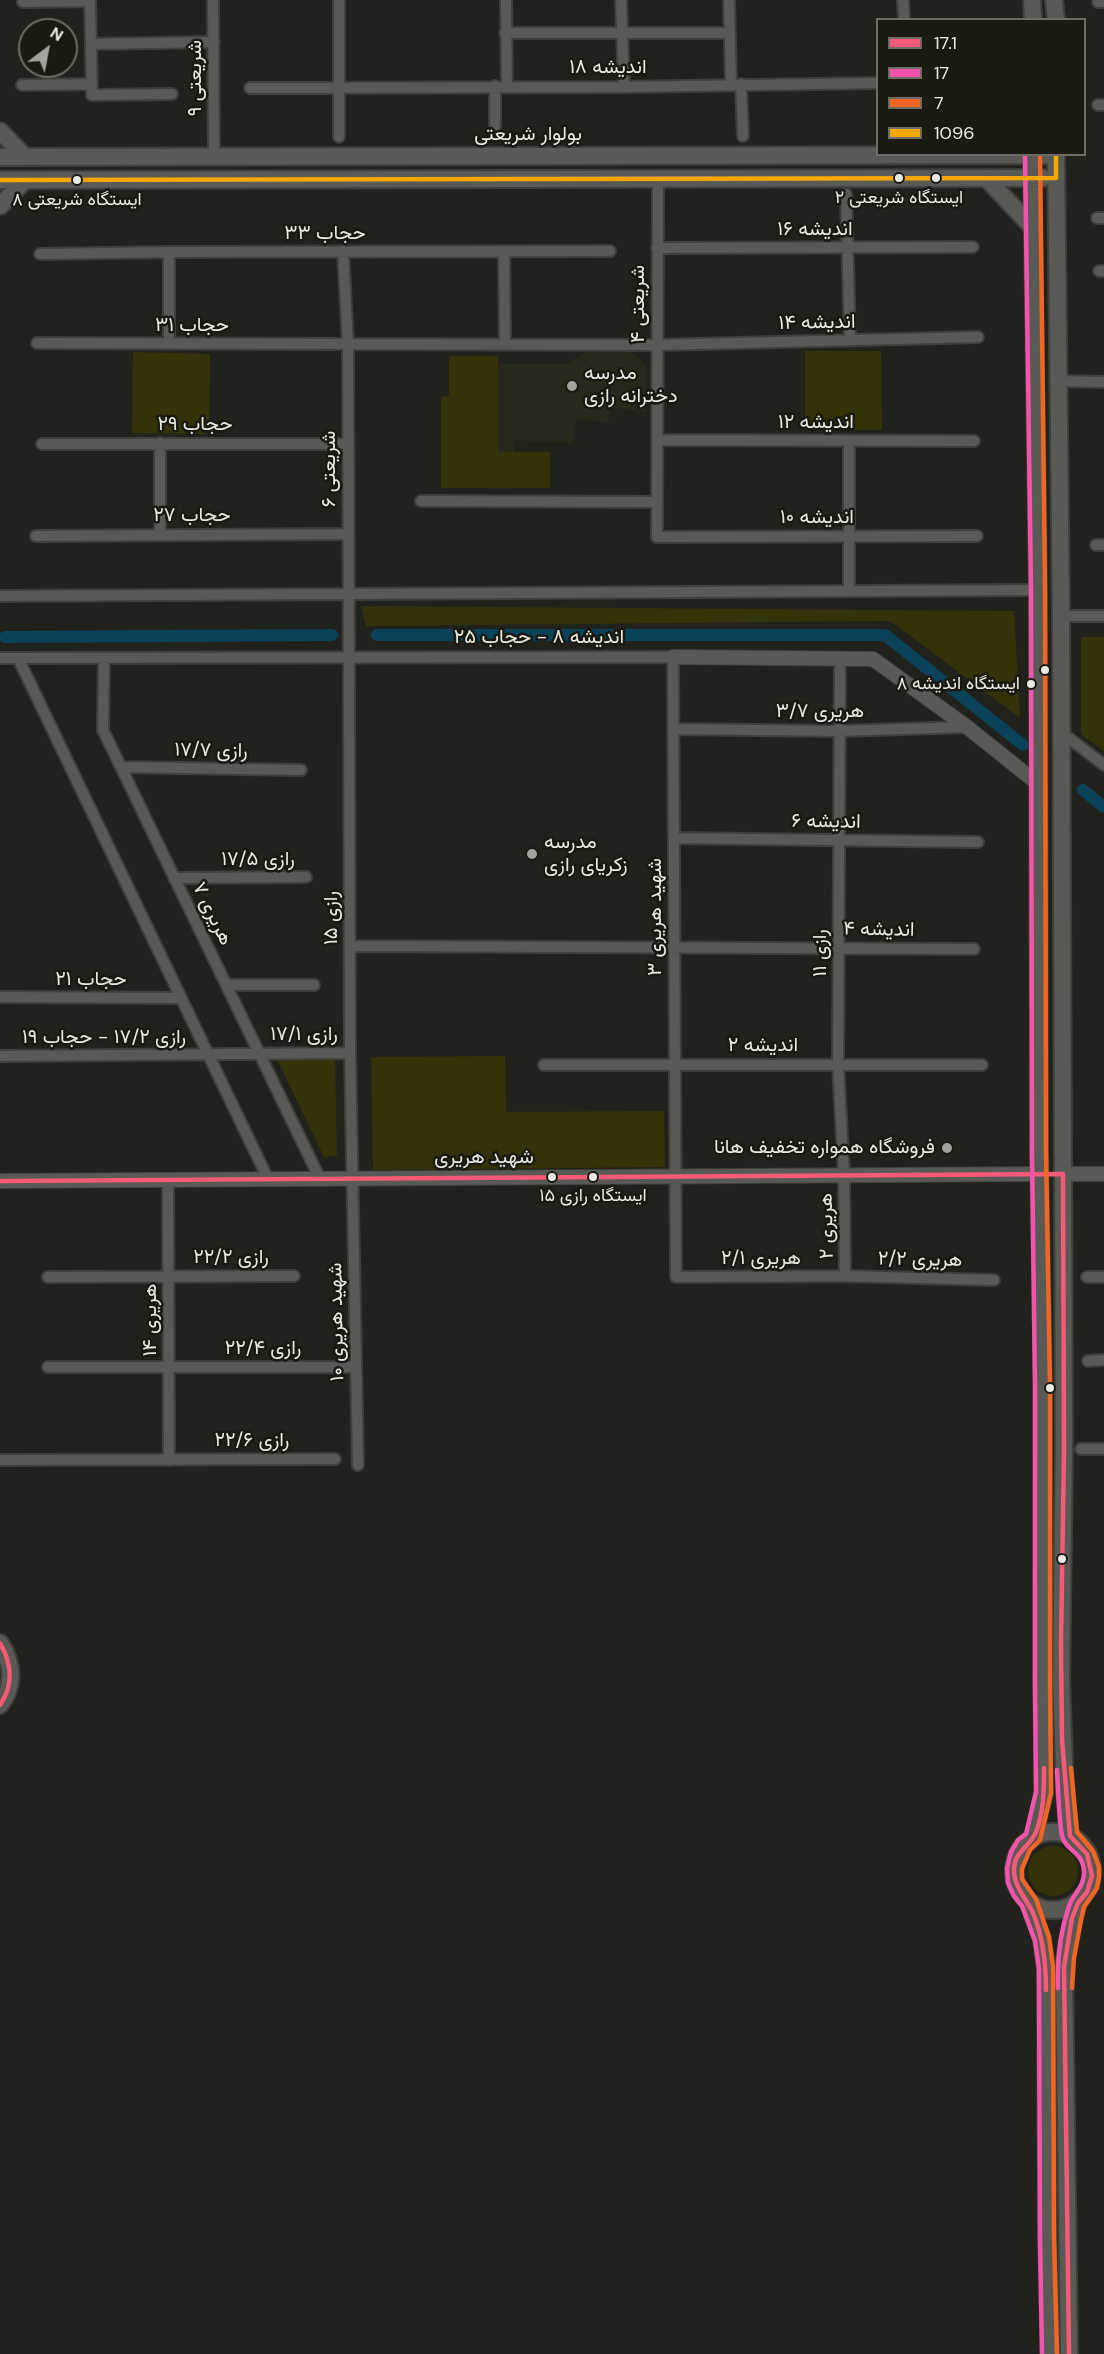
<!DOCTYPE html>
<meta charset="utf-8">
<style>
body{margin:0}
#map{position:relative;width:1104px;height:2354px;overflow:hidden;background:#22221d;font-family:"DM Sans",sans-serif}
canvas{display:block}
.legend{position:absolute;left:876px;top:18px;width:210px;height:138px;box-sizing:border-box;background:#1a1a12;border:2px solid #6d6d66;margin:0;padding:8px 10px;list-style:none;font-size:18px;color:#e9e9e3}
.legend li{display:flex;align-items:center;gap:12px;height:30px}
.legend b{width:30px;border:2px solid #6d6d66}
.north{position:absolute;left:18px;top:18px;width:60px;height:60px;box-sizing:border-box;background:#1a1a12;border:2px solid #6d6d66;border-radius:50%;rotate:32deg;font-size:16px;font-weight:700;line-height:24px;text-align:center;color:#e9e9e3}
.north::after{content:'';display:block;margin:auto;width:21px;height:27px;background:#a3a39e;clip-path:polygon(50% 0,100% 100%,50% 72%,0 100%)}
</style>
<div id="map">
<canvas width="1104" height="2354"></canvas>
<ul class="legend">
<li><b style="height:8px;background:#f75a77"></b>17.1</li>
<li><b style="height:8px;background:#f653ac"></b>17</li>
<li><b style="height:8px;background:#f26522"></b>7</li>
<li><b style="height:8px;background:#f7a600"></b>1096</li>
</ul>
<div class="north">N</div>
</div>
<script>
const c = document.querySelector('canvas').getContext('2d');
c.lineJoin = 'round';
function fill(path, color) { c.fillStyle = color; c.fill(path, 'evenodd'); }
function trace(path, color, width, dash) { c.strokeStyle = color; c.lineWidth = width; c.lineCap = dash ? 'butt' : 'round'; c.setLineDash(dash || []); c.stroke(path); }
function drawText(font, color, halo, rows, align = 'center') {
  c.font = font + ' "DM Sans",Vazirmatn,sans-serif'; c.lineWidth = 5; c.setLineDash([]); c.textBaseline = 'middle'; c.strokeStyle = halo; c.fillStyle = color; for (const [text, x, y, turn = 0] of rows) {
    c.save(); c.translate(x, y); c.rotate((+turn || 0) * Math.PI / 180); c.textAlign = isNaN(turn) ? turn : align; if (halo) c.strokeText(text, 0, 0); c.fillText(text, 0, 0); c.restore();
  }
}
const built = new Path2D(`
 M588,351L632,352L647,366L645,411L610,407L608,422L575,420L574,443L513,440L514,452H498V364H569Z`);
const green = new Path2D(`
 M805,351H881L882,430H805Z
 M133,352L210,354L209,434L132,433Z
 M449,356H498V452H550V488H441V397L449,396Z
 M361,606L1014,611L1020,718L890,621L366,626Z
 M1081,637H1104V751L1081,734Z
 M505,1056L506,1112L664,1111L665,1167L373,1170L371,1057Z
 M335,1057L337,1155L324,1157L277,1059Z
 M1028 1871a25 25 0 1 1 50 0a25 25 0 1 1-50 0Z`);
const canal = new Path2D(`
 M377,635H885L1023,745
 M5,637L332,635
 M1083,790L1104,807`);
const minor = new Path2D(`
 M90,0L92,95L172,94
 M213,0L214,157
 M506,0L507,86
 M621,0L624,87
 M729,0L731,84
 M903,0L904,20
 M23,2L90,1
 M1098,2H1104
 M505,33H730
 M91,44L214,42
 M741,84L743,136
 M22,85L92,84
 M250,88L624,87L878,83
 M1098,105H1104
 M495,126V86
 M339,137V0
 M658,179L657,537L977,536
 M846,194L850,340
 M1097,218H1104
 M657,248L973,247
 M343,251L348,344L350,1053L358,1465
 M504,251L505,344
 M169,252V343
 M40,254L169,252L610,251
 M1099,271H1104
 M37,343L657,345L978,337
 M1058,381L1104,382
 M657,440L974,441
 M849,441V591
 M160,443V534
 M42,444H348
 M421,501L657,502
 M36,536L347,534
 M1096,545H1104
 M0,596L1038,590
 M1061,616H1104
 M0,658L673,657L676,1277L845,1276L994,1280
 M18,658L268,1179
 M104,658L103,730L320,1179
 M840,659L838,1064L844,1175L845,1276
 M673,729L838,731L967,727
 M1061,732L1104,765
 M121,767L301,770
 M674,838L978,842
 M174,878L306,877
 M350,946L974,949
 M226,985H314
 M0,997L181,998
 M0,1056L350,1053
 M544,1065H982
 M168,1180L169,1460
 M48,1277L294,1276
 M1087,1277H1104
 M1088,1361L1104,1360
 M48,1367H356
 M1081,1449H1104
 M1,1460L335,1459`);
const tertiary = new Path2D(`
 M673,657L873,659L967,727L1037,783
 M1063,1174H1104
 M0,1181L1040,1174`);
const secondary = new Path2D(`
 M1032,0L1033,20
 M1054,0L1056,20
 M0,131L25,157
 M1032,154L1038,590L1039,1152L1043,1388L1042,1679L1044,1793L1033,1838
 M1056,154L1061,616L1064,1449L1061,1680L1065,1792L1070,1836
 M0,157L1056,155
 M986,178L1033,228
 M0,180L1043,178
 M0,206L25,180
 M0,1643C13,1663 15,1686 0,1705
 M1014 1871a39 39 0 1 1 78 0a39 39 0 1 1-78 0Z
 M1029,1902L1042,1939L1046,1968L1047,2238L1050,2354
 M1069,2354L1064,1967L1068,1941L1078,1902`);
const bus1 = new Path2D(`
 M0,1181L1063,1174L1064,1451L1061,1644L1062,1740L1070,1836L1087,1854L1092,1876L1087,1892L1078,1903L1072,1918L1064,1967L1069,2354
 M0,1643C12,1664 14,1684 0,1705
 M1044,1768C1044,1789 1044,1812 1036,1832C1030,1847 1013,1852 1014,1871C1014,1886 1027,1900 1033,1913C1043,1937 1046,1964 1046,1990`);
const bus2 = new Path2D(`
 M1025,154L1031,590L1032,1152L1035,1388V1679L1036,1792L1026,1834L1018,1840L1011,1852L1007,1868L1008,1883L1014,1896L1022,1906L1035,1941L1039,1969L1040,2238L1042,2354
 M1057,1770C1058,1783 1059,1829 1063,1839C1069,1852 1084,1853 1084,1873C1084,1887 1073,1894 1069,1906C1060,1932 1057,1961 1058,1988`);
const bus3 = new Path2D(`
 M1040,154L1045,590L1046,1152L1050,1388V1679L1051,1793L1040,1840L1030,1850L1022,1869V1879L1036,1899L1049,1937L1053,1967L1054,2238L1057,2354
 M1071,1768L1077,1832L1093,1851L1099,1867V1877L1097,1888L1084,1907L1081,1920L1074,1958L1072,1988`);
const bus4 = new Path2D(`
 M0,180L1056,178V154`);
const markers = [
 [899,178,5,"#e9e9e3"],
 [936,178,5,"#e9e9e3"],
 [77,180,5,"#e9e9e3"],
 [572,386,6,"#a3a39e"],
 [1045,670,5,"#e9e9e3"],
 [1031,684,5,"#e9e9e3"],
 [532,854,6,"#a3a39e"],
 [947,1148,6,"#a3a39e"],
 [552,1177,5,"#e9e9e3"],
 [593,1177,5,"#e9e9e3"],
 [1050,1388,5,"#e9e9e3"],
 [1062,1559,5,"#e9e9e3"]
];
const busNames = [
 ["ایستگاه شریعتی ۲",899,198],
 ["ایستگاه شریعتی ۸",77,200],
 ["ایستگاه اندیشه ۸",1020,684,"right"],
 ["ایستگاه رازی ۱۵",593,1196]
];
const streetNames = [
 ["اندیشه ۱۸",608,68],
 ["شریعتی ۹",196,78,-90],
 ["بولوار شریعتی",528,135],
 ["اندیشه ۱۶",815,230],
 ["حجاب ۳۳",325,234],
 ["شریعتی ۴",639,304,-90],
 ["اندیشه ۱۴",817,323,-1],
 ["حجاب ۳۱",192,326],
 ["اندیشه ۱۲",816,423],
 ["حجاب ۲۹",195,425],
 ["شریعتی ۶",330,469,-90],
 ["حجاب ۲۷",192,516],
 ["اندیشه ۱۰",817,518],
 ["اندیشه ۸ - حجاب ۲۵",539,638],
 ["هریری ۳/۷",820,712],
 ["رازی ۱۷/۷",211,751,1],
 ["اندیشه ۶",826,822,1],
 ["رازی ۱۷/۵",258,860],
 ["هریری ۷",212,914,64],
 ["شهید هریری ۳",656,917,-90],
 ["رازی ۱۵",332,918,-90],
 ["اندیشه ۴",879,930,1],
 ["رازی ۱۱",821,953,-90],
 ["حجاب ۲۱",91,980],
 ["رازی ۱۷/۱",304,1035],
 ["رازی ۱۷/۲ - حجاب ۱۹",104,1038],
 ["اندیشه ۲",763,1046],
 ["شهید هریری",484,1158],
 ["هریری ۲",827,1226,-91],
 ["رازی ۲۲/۲",231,1258],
 ["هریری ۲/۱",761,1259],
 ["هریری ۲/۲",920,1260,1],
 ["هریری ۱۴",151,1320,-90],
 ["شهید هریری ۱۰",337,1322,-91],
 ["رازی ۲۲/۴",263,1349],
 ["رازی ۲۲/۶",252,1441]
];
const poiNames = [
 ["مدرسه",584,374],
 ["دخترانه رازی",584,397],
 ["مدرسه",544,843],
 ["زکریای رازی",544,866],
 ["فروشگاه همواره تخفیف هانا",935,1148,"right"]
];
fill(built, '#29291b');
fill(green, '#333209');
trace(canal, '#094259', 12);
trace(minor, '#3f3f3b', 14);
trace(tertiary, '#3f3f3b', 16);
trace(secondary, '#3f3f3b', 20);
trace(minor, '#595955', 10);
trace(tertiary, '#595955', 14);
trace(secondary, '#595955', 16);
trace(bus1, '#f75a77', 4.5);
trace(bus2, '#f653ac', 4.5);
trace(bus3, '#f26522', 4.5);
trace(bus4, '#f7a600', 4.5);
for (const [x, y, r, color] of markers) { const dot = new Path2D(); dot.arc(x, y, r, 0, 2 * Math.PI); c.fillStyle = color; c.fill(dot); trace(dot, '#1a1a12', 2); }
drawText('18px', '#e9e9e3', '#1a1a12', busNames);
drawText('20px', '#e9e9e3', '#1a1a12', streetNames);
drawText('20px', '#e9e9e3', '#1a1a12', poiNames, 'left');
</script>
